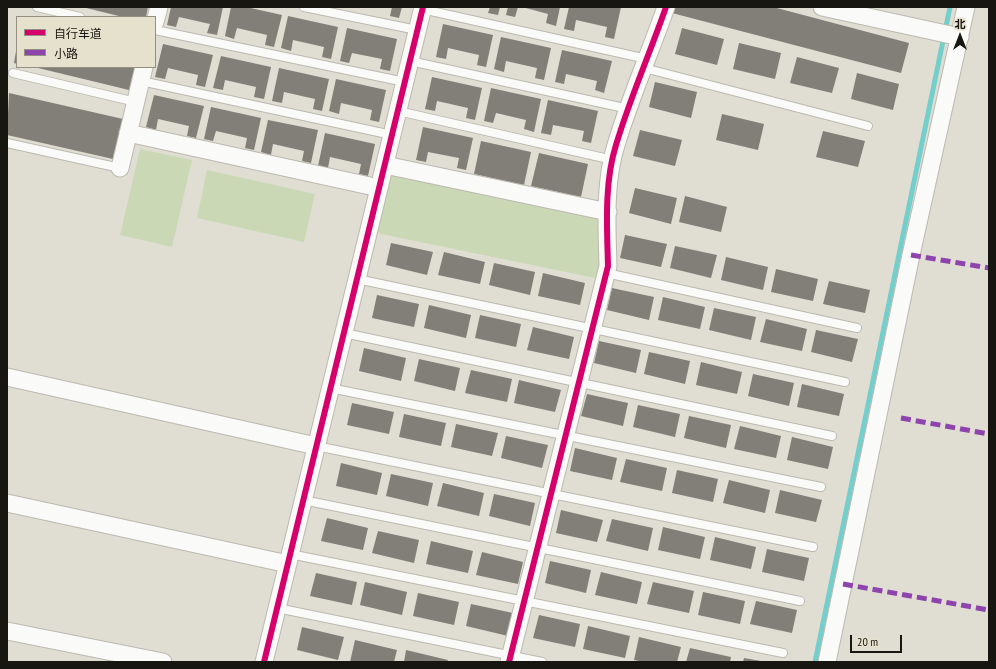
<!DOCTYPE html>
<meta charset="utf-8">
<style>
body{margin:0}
#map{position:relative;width:996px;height:669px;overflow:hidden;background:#e0ded3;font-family:"PT Sans Narrow","Noto Sans SC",sans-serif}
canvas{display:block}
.frame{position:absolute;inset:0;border:8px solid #181610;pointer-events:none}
.legend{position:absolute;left:16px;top:16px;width:140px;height:52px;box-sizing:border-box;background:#e6e1cd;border:1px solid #949081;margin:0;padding:5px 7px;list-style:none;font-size:12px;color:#181610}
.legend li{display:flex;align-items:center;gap:8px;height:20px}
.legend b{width:20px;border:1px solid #949081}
.north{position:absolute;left:940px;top:16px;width:40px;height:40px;-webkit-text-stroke:3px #e6e1cd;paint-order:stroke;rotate:0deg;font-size:11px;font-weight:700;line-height:16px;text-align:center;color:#181610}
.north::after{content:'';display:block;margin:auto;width:14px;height:18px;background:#181610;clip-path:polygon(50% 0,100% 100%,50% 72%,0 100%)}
.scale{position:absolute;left:850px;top:635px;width:52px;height:18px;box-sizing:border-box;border:2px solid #181610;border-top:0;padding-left:5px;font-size:12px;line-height:14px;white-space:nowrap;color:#181610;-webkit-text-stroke:3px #e6e1cd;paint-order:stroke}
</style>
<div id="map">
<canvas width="996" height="669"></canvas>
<div class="frame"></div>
<ul class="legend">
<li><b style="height:5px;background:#d6006c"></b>自行车道</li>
<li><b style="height:5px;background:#8e44ad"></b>小路</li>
</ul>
<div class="north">北</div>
<div class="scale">20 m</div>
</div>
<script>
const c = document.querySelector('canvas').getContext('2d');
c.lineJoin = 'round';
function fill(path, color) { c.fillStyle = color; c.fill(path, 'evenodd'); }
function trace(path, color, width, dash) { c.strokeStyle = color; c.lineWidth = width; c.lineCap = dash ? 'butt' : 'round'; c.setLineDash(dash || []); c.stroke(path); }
const green = new Path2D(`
 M140,149L192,160L172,247L120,235Z
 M207,170L315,194L304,242L197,218Z
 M397,175L599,216L603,220L599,269L595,278L381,234L377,230L390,176Z`);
const stream = new Path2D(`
 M815,662L950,7`);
const building = new Path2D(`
 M82,7H148L146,17H123Z
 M171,7H223L217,35L207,33L210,24L179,17L176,27L167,25Z
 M231,7H246L282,15L274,47L265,45L267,35L237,28L234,39L225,36Z
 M392,7H402L399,18L390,16Z
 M490,7H500L498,15L488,13Z
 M508,7H518L515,17L506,15Z
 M522,7H560L556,26L546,23L548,14Z
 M569,7H621L614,39L605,37L607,27L576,20L574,31L564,29Z
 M674,7H773L909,43L901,73L672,13Z
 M288,16L338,27L331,59L322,57L324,47L293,40L291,51L281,48Z
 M443,24L493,35L486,67L477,65L479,55L448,48L446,59L436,57Z
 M347,28L397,39L390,71L380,69L382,59L352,53L349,63L340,61Z
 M682,28L724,39L717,65L675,54Z
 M501,37L551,48L544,80L535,78L537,68L506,61L504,72L494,69Z
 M739,43L781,53L775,79L733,69Z
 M163,44L213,55L205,87L196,85L198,75L168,68L165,79L155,77Z
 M562,50L612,61L604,93L595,90L597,81L566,74L564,84L555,82Z
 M16,51H17V64L14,63Z
 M221,56L271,67L264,99L254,97L256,87L225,80L223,90L213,88Z
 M797,57L839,68L832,93L790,83Z
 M34,67H135L129,90Z
 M279,68L329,79L322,111L313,109L315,99L284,92L282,103L272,101Z
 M857,73L899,84L893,110L851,99Z
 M432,77L482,88L475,120L466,118L468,108L437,101L435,111L425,109Z
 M336,79L386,90L379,122L370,120L372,110L341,103L339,114L329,111Z
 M655,82L697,92L691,118L649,107Z
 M491,88L541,99L534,132L524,129L526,120L496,113L493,123L484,121Z
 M9,93L123,119L113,159L7,135Z
 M154,95L204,106L196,138L187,136L189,126L158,119L156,130L146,127Z
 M548,100L598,111L591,143L582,141L584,131L553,125L551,135L541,133Z
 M211,107L261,118L254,150L245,148L247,138L216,131L213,141L204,139Z
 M722,114L764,124L758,150L716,140Z
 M268,120L318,130L311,163L302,161L304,151L273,144L271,155L261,152Z
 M423,127L473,138L466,170L457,168L459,158L428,152L426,162L416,160Z
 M640,130L682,140L675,166L633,156Z
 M823,131L865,141L858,167L816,157Z
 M325,133L375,144L368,176L359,174L361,164L330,157L328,168L318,166Z
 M481,141L531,152L524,185L474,174Z
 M539,153L588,164L581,197L531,186Z
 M635,188L677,198L671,224L629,213Z
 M685,196L727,207L721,232L679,222Z
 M625,235L667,244L661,267L620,258Z
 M391,243L433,252L427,275L386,265Z
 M675,246L717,255L711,278L670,268Z
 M444,252L485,262L480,284L438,275Z
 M726,257L768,267L763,290L721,280Z
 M494,263L535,272L530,295L489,285Z
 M776,269L818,279L813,301L771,292Z
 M543,273L585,283L580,305L538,296Z
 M829,281L870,290L865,313L823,304Z
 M612,288L654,297L649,320L607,310Z
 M377,295L419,304L414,327L372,318Z
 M663,297L705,307L700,329L658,320Z
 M429,305L471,315L466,338L424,328Z
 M714,308L756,317L751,340L709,330Z
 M480,315L521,324L516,347L475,338Z
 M766,319L807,329L802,351L760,342Z
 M533,327L574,337L569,359L527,350Z
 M816,330L858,339L852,362L811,352Z
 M599,341L641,350L636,373L594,363Z
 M364,348L406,358L401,381L359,371Z
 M649,352L690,361L685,384L644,374Z
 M419,359L460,368L455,391L414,381Z
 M701,362L742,372L737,394L696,385Z
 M471,370L512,379L507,402L465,393Z
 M753,374L794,383L789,406L748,396Z
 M519,380L561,390L555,412L514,403Z
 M802,384L844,394L839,416L797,407Z
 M587,394L628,403L623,426L581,416Z
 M352,403L394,412L389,434L347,425Z
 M638,405L680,414L675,437L633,427Z
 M404,414L446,423L441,446L399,437Z
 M689,416L731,425L726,448L684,438Z
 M456,424L498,433L492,456L451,447Z
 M740,426L781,436L776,458L734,449Z
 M506,436L548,445L542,468L501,458Z
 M792,437L833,447L828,469L787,460Z
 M575,448L617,458L612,480L570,471Z
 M626,459L667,468L662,491L620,482Z
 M341,463L382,473L377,495L336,486Z
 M677,470L718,479L713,502L672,493Z
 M391,474L433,483L428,506L386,496Z
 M729,480L770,490L765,513L723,503Z
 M443,483L484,493L479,516L437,506Z
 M780,490L822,500L816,522L775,513Z
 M494,494L535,503L530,526L489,516Z
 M561,510L603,520L597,542L556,533Z
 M327,518L368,528L363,550L321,541Z
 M612,519L653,528L648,551L606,541Z
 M663,527L705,537L700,559L658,550Z
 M378,531L419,540L414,563L372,553Z
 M715,537L756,547L751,569L710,560Z
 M431,541L473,551L468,573L426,564Z
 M767,549L809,558L804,581L762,572Z
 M482,552L523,562L518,584L476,575Z
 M550,561L591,570L586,593L545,583Z
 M601,572L642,582L637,604L595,595Z
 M316,573L357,582L352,605L310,596Z
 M365,582L407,592L402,615L360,605Z
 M653,582L694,591L689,613L647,604Z
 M703,592L745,601L740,624L698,615Z
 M418,593L459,602L454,625L413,616Z
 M756,601L797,610L792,633L750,624Z
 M471,604L513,613L508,636L466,626Z
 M539,615L580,624L575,647L533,638Z
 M588,626L630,636L625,658L583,649Z
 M302,627L344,637L338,660L297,650Z
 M639,637L681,647L677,662H644L634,660Z
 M355,640L397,650L394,662H350Z
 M690,648L731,657L730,662H686Z
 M406,650L448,660L447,662H404Z
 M744,658L761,661V662H743Z`);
const lane = new Path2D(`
 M37,7L80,17
 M304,7L417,30
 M422,9L647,59
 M155,30L405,82
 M410,61L629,109
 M644,68L868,126
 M13,73L136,102
 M141,81L392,135
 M398,111L613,160
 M7,143L120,168
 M606,273L857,328
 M357,279L845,382
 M344,333L832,436
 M330,388L821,487
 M316,446L813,547
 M303,500L800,601
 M290,554L783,653
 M277,608L542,662`);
const street = new Path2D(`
 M822,7L960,37
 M155,22L159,7
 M128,133L379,188
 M385,165L608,212
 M120,168L144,67
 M7,377L316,446
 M7,503L288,564
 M7,631L163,662
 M264,662L423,7
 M509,662L608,266C607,227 604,183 616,145C630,98 650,53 666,7
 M827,662L911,255L966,7`);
const quiet = new Path2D(`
 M911,255L989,268
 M901,418L989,434
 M843,584L989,610`);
const cycleway = new Path2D(`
 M264,662L423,7
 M509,662L608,266C607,227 604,183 616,145C630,98 650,53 666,7`);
fill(green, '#cbd8b6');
trace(stream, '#74cecb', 5);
fill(building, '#827f78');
trace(lane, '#bbb9b0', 10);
trace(street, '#bbb9b0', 19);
trace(lane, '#fafaf8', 8);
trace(street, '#fafaf8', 17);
trace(quiet, '#8e44ad', 5, [10, 5]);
trace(cycleway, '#d6006c', 6);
</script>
